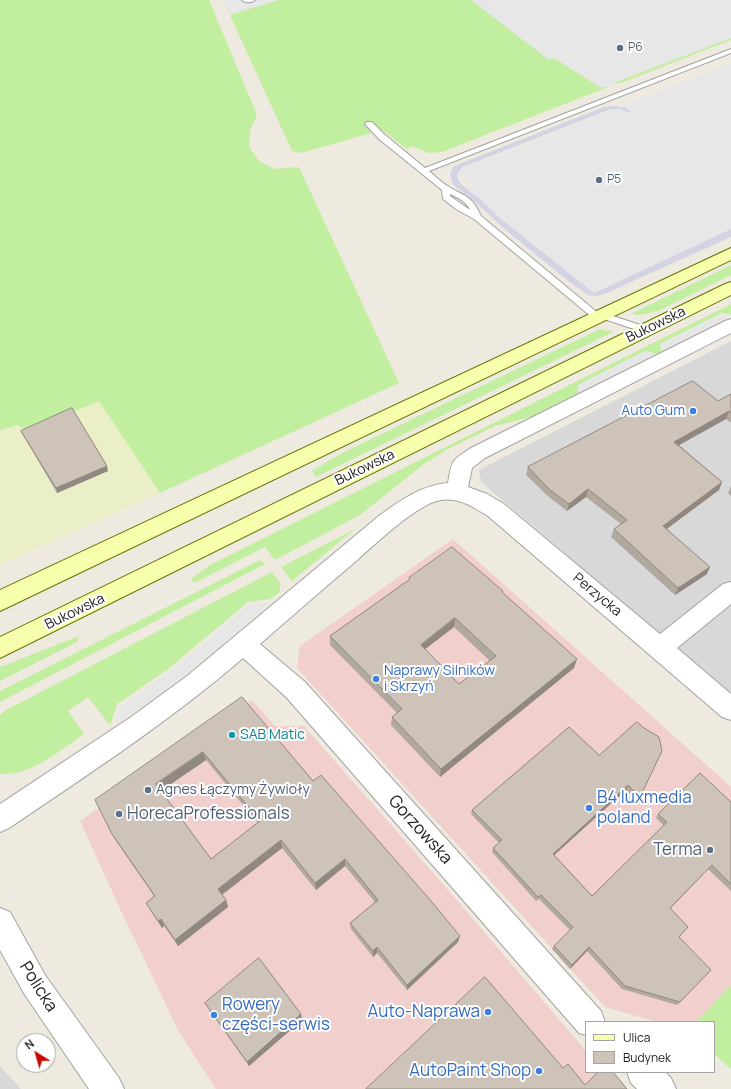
<!DOCTYPE html>
<meta charset="utf-8">
<style>
body{margin:0}
#map{position:relative;width:731px;height:1089px;overflow:hidden;background:#eeeadf;font-family:Manrope,sans-serif}
canvas{display:block}
.legend{position:absolute;left:585px;top:1021px;width:130px;height:52px;box-sizing:border-box;background:#fff;border:1px solid #a4a4a4;margin:0;padding:5px 7px;list-style:none;font-size:12px;color:#1b1b1b}
.legend li{display:flex;align-items:center;gap:8px;height:20px}
.legend b{width:20px;border:1px solid #a4a4a4}
.north{position:absolute;left:16px;top:1033px;width:40px;height:40px;box-sizing:border-box;background:#fff;border:1px solid #a4a4a4;border-radius:50%;rotate:323deg;font-size:11px;font-weight:700;line-height:16px;text-align:center;color:#1b1b1b}
.north::after{content:'';display:block;margin:auto;width:14px;height:18px;background:#c60900;clip-path:polygon(50% 0,100% 100%,50% 72%,0 100%)}
</style>
<div id="map">
<canvas width="731" height="1089"></canvas>
<ul class="legend">
<li><b style="height:5px;background:#f7ffac"></b>Ulica</li>
<li><b style="height:11px;background:#cec3b8"></b>Budynek</li>
</ul>
<div class="north">N</div>
</div>
<script>
const c = document.querySelector('canvas').getContext('2d');
c.lineJoin = 'round';
function fill(path, color) { c.fillStyle = color; c.fill(path, 'evenodd'); }
function trace(path, color, width, dash) { c.strokeStyle = color; c.lineWidth = width; c.lineCap = dash ? 'butt' : 'round'; c.setLineDash(dash || []); c.stroke(path); }
function drawText(font, color, halo, rows, align = 'center') {
  c.font = font + ' Manrope,sans-serif'; c.lineWidth = 4; c.setLineDash([]); c.textBaseline = 'middle'; c.strokeStyle = halo; c.fillStyle = color; for (const [text, x, y, turn = 0] of rows) {
    c.save(); c.translate(x, y); c.rotate((+turn || 0) * Math.PI / 180); c.textAlign = isNaN(turn) ? turn : align; if (halo) c.strokeText(text, 0, 0); c.fillText(text, 0, 0); c.restore();
  }
}
const residential = new Path2D(`
 M731,341V694L481,482L479,470Z
 M0,1066L21,1089H0Z`);
const commercial = new Path2D(`
 M453,539L731,787V984L697,1022H657L605,1007L297,668L300,646Z
 M252,700L275,726H304L449,891L586,1051V1072H603L617,1089H216L179,1032L121,911L80,821Z`);
const farmland = new Path2D(`
 M99,401L160,493L0,565V430L17,425L29,431Z`);
const grass = new Path2D(`
 M0,0H209L257,115L250,131L249,147L259,161L275,169L299,167L399,383L160,493L99,401L29,431L17,425L0,430Z
 M223,0H731V40L621,83H601L608,87L442,152L429,153L412,146L407,149L382,130L301,153L292,151Z
 M731,265V275L658,311L640,315L631,314Z
 M731,304V315L722,313L660,344L662,351L656,354L645,351L578,385V393L531,417L495,426L448,449L424,464L360,515L275,560L265,547L196,582L190,580L210,565Z
 M600,329L613,332L316,477L312,471L340,454Z
 M355,529L292,581L281,567Z
 M260,560L265,564L0,702V691Z
 M272,572L280,583V592L270,599L248,602L167,670L117,704L111,723L109,724L88,697L68,711L84,734C59,751 32,776 0,774V715L6,710Z
 M79,636L77,642L0,681V667Z
 M731,984V1069L714,1054V1022H697Z`);
const parking = new Path2D(`
 M223,0H279L230,15Z
 M471,0H731V38L601,88L554,58L549,60Z
 M731,63V229L594,293L501,219L468,189L474,186L459,174L460,170Z
 M722,313L731,315V316L662,351L660,344Z
 M645,351L656,354L578,393V385Z
 M272,602L177,681L115,725L121,706L169,672L249,605Z`);
const plaza = new Path2D(`
 M615,106L626,108L632,112L629,113L620,109H611L463,167L457,174V178L462,185L480,199L501,219L594,293L731,229V237L602,295L595,296L588,295L568,281L502,227L473,200L456,187L452,183L450,175L453,167L459,164L604,107Z`);
const service = new Path2D(`
 M242,0H255C252,3 245,3 242,0Z
 M731,49V53L429,171C436,177 442,183 449,187C466,197 472,196 481,216L598,313H604L649,328L651,330L646,333L601,318L597,320L594,319L474,219L456,209L443,199L442,190L379,139L365,124L366,122H372L385,135L425,168ZM450,194C457,197 467,202 470,210L450,196Z`);
const minor = new Path2D(`
 M731,319V333L485,458L472,468L468,487L487,494L504,504L660,634L723,584L731,582V604L677,648L731,694V720L722,717L488,516C473,507 459,497 441,500C418,503 373,546 355,562C323,589 292,616 260,644L305,682L601,1011L605,1022H586V1035L579,1033L287,698L243,658C170,721 89,774 9,828L0,832V804L131,717L187,676L380,515C401,500 422,485 448,483C452,460 451,461 471,448L725,321Z
 M0,908L10,912L45,975L119,1078L124,1089H89L25,995L0,950Z
 M627,1072H665L671,1078L676,1089H637L631,1083Z`);
const secondary = new Path2D(`
 M731,248V260L0,611V590Z
 M731,282V295L0,658V637L725,284Z`);
const wall = new Path2D(`
 M731,394V423L726,419L679,445L722,482L719,490L667,529L707,574L675,595L611,537L614,529L621,524L586,497L567,511L549,497L526,475L528,467L718,401Z
 M21,431L108,471L57,493L23,435Z
 M731,486V496L728,493Z
 M409,578L502,593L574,668L440,777L391,725L392,717L397,713L330,645V636L409,580ZM454,627L490,661L459,684L425,649Z
 M242,697L313,781L458,942L407,990L377,953L373,957L351,929L350,923L375,902L345,866L316,890L282,848L222,895L226,900L228,907L178,946L164,926L162,928L146,903L154,896L116,841L112,834ZM206,760L258,823L211,859L161,791Z
 M569,727L640,797L638,801L626,790L554,855L592,896L664,826L656,818L658,814L731,802V891L708,869L670,908L679,937L680,1002L677,1005L622,989L587,951L570,969L552,949L554,946L570,930L539,899L536,901L492,852L493,848L499,843L471,814L472,810Z
 M205,1003L301,1014L302,1020L249,1066L208,1008Z`);
const shadedWall = new Path2D(`
 M729,411L726,419L672,449L674,442Z
 M107,466L108,471L57,493L56,488Z
 M722,482L719,490L661,533L663,526Z
 M588,489L586,497L567,511L569,504Z
 M710,567L707,574L675,595L678,588Z
 M455,618L454,627L420,653L421,645Z
 M577,659L574,668L440,777L441,769Z
 M203,752L206,760L159,792L156,784Z
 M628,785L626,790L551,858L553,854Z
 M281,840L282,848L220,896L218,889Z
 M345,859V866L316,890L315,883Z
 M712,865L708,869L667,912L670,908Z
 M226,900L228,907L178,946L175,940Z
 M161,919L164,926L162,928L158,921Z
 M460,936L458,942L407,990V985Z
 M377,947V953L373,957V951Z
 M589,947L587,951L570,969L572,965Z
 M301,1014L302,1020L249,1066L247,1062Z`);
const building = new Path2D(`
 M693,381L718,401L731,394V413L729,411L674,442L722,482L663,526L710,567L678,588L614,529L627,520L588,489L569,504L550,490L528,467Z
 M72,408L107,466L56,488L21,431Z
 M452,547L503,591L502,592L577,659L441,769L392,717L402,709L330,636L410,579L409,578ZM455,618L496,656L459,684L421,645Z
 M242,697L313,781L321,775L431,901L460,936L407,985L377,947L373,951L350,923L378,900L345,859L315,883L281,840L218,889L226,900L175,940L161,919L158,921L146,903L155,896L112,834L95,800ZM203,752L260,821L211,859L156,784Z
 M637,722L644,728L659,737L662,751L640,797L628,785L553,854L592,896L667,822L658,814L700,773L731,802V884L712,865L670,908L688,927L679,937L711,970L680,1002L625,986L589,947L572,965L554,946L573,927L541,895L538,897L493,848L502,840L472,810L569,727L599,755Z
 M259,958L301,1014L247,1062L205,1003Z
 M485,977L563,1068L568,1064L585,1085L598,1072H613L627,1089H366Z`);
const markers = [
 [620,48,4,"#5c6f8a"],
 [599,180,4,"#5c6f8a"],
 [693,411,4,"#3f7fe0"],
 [376,679,4,"#3f7fe0"],
 [232,735,4,"#0f9aa8"],
 [148,790,4,"#5c6f8a"],
 [589,808,4,"#3f7fe0"],
 [119,814,4,"#5c6f8a"],
 [710,850,4,"#5c6f8a"],
 [488,1012,4,"#3f7fe0"],
 [214,1015,4,"#3f7fe0"],
 [539,1071,4,"#3f7fe0"]
];
const farServicenames = [
 ["P6",628,48],
 ["P5",607,180]
];
const streetNames = [
 ["Bukowska",656,325,-26],
 ["Bukowska",365,468,-26],
 ["Perzycka",597,595,40],
 ["Bukowska",75,612,-26]
];
const shopNames = [
 ["Auto Gum",685,411],
 ["Naprawy Silników",384,671,"left"],
 ["i Skrzyń",384,687,"left"]
];
const cultureNames = [
 ["SAB Matic",240,735]
];
const serviceNames = [
 ["Agnes Łączymy Żywioły",156,790]
];
const nearShopnames = [
 ["B4 luxmedia",597,798],
 ["poland",597,818],
 ["Rowery",222,1005],
 ["części-serwis",222,1025],
 ["Auto-Naprawa",480,1012,"right"],
 ["AutoPaint Shop",531,1071,"right"]
];
const nearServicenames = [
 ["HorecaProfessionals",127,814],
 ["Terma",702,850,"right"]
];
const nearStreetnames = [
 ["Gorzowska",420,830,48],
 ["Policka",38,987,58]
];
fill(residential, '#d9d8d8');
fill(commercial, '#f1cfcc');
fill(farmland, '#ebefc8');
fill(grass, '#c2ee9f');
fill(parking, '#e7e7e7');
fill(plaza, '#d4d3e4');
trace(service, '#a2a2a2', 2);
trace(minor, '#a2a2a2', 2);
trace(secondary, '#627400', 2);
fill(service, '#fff');
fill(minor, '#fff');
fill(secondary, '#f7ffac');
fill(wall, '#b1a89e');
fill(shadedWall, '#908881');
fill(building, '#cec3b8');
trace(building, '#908881', 1);
for (const [x, y, r, color] of markers) { const dot = new Path2D(); dot.arc(x, y, r, 0, 2 * Math.PI); c.fillStyle = color; c.fill(dot); trace(dot, '#fff', 1.5); }
drawText('12px', '#4e5e75', '#fff', farServicenames, 'left');
drawText('14px', '#1b1b1b', '#fff', streetNames);
drawText('14px', '#366cbe', '#fff', shopNames, 'right');
drawText('14px', '#0d838f', '#fff', cultureNames, 'left');
drawText('14px', '#4e5e75', '#fff', serviceNames, 'left');
drawText('17px', '#366cbe', '#fff', nearShopnames, 'left');
drawText('17px', '#4e5e75', '#fff', nearServicenames, 'left');
drawText('17px', '#1b1b1b', '#fff', nearStreetnames);
</script>
